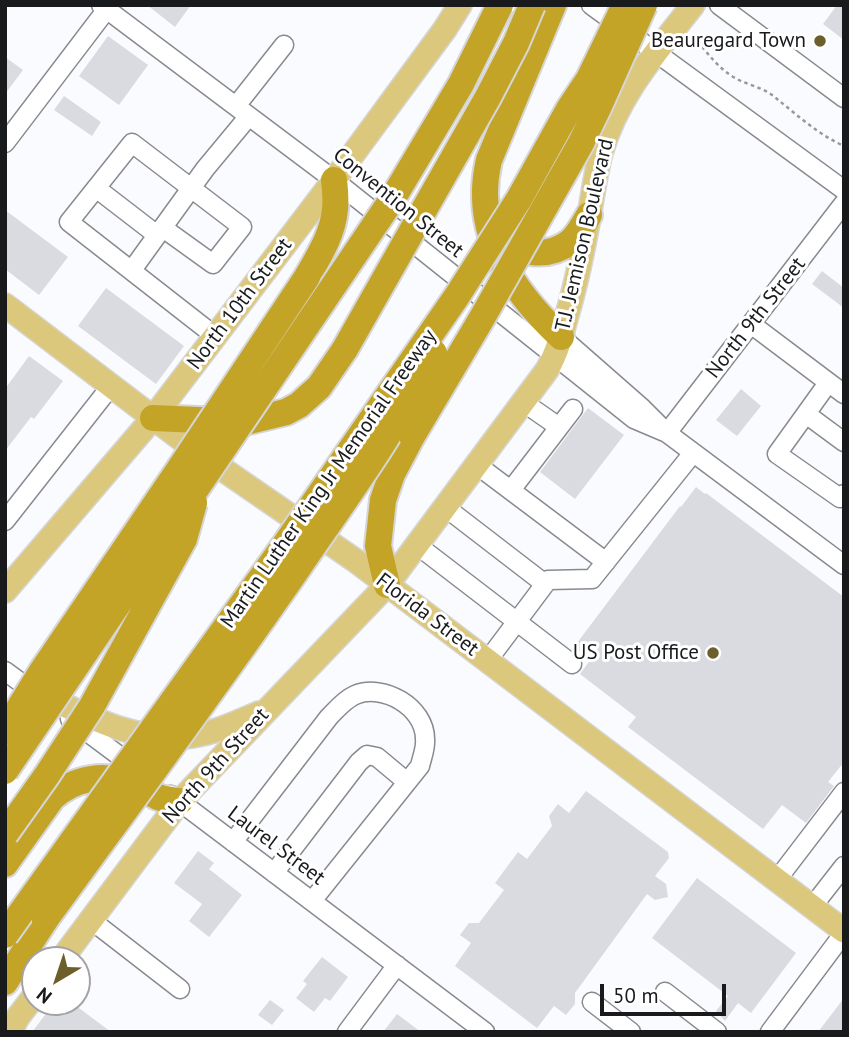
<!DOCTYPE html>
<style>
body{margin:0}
#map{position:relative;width:849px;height:1037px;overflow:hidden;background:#fafbfe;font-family:"PT Sans",sans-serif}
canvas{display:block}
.frame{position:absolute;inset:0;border:7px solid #191a1c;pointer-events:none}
.north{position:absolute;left:21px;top:946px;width:70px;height:70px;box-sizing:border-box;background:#fff;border:2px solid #a3a3a4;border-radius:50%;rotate:219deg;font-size:19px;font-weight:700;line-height:28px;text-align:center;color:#191a1c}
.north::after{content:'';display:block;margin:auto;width:24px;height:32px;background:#6d5f2c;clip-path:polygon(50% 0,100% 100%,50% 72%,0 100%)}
.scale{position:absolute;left:600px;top:984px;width:126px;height:32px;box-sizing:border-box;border:4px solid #191a1c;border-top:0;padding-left:9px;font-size:21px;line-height:24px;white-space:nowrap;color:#191a1c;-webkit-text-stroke:5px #fff;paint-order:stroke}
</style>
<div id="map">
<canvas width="849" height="1037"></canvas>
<div class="frame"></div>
<div class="north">N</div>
<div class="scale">50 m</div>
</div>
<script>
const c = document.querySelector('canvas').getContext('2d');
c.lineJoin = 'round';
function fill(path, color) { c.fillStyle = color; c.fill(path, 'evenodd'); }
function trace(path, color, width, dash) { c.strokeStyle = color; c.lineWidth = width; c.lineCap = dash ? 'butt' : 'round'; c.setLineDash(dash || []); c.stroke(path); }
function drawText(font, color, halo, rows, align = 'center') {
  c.font = font + ' "PT Sans",sans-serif'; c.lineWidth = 6; c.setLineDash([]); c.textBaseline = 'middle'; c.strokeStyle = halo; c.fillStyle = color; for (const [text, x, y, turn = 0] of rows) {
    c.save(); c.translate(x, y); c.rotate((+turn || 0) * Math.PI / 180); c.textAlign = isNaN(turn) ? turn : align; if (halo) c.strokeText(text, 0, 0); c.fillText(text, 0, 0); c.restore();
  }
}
const building = new Path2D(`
 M147,5H191L175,27Z
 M837,5H844V40L823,24Z
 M108,36L148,65L119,105L79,76Z
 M5,57L23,70L5,94Z
 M64,96L101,122L92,136L54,110Z
 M5,210L68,257L39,295L5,269Z
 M822,271L844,288V308L812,284Z
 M106,288L184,346L156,384L78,326Z
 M29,356L63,381L34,419L31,417L5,451V389Z
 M741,389L761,406L737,436L716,420Z
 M588,408L624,435L575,499L540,472Z
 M696,487L705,494L706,493L844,597V762L828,782L834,786L806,823L782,805L763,829L628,727L636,717L580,674L591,659L574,647L680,506L681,507Z
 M586,791L668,852L669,858L655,876L666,884L668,897L655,900L647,894L575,993V1004L566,1015L554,1006L537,1028L455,966L471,943L460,935L469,923H479L504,890L495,883L518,852L527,859L552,826L549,816L558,804L569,813Z
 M198,851L214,863L209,869L242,895L209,937L189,921L202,904L174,883Z
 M697,878L796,953L751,1013L738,1003L725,1021L716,1011L728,996L652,938Z
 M322,957L348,977L330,1001L325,998L314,1012L296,998L307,984L303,981Z
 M844,998V1032H818Z
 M270,1000L284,1010L272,1025L258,1015Z
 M55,1002H71L111,1032H32Z
 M397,1014L421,1032H383Z`);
const path = new Path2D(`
 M693,36C707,52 718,69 737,79C748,85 761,87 772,95C795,113 817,134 844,146`);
const minor = new Path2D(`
 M101,5L334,180L634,419L667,433
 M591,5L844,190
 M719,5L844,98
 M236,106L284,45
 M5,143L110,5
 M96,188L157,235
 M163,228L213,264L242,227L132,143L69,222L215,336
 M132,270L205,169L249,116
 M751,324L844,394
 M561,337L642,408L667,433L844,565
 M828,383L777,454L840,498L844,494
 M523,402L559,427
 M806,414L844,442
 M667,433L844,203
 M477,465L606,562
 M511,490L573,409
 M445,507L545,584
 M5,521L111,386
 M417,545L572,664
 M488,660L548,580L592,579L693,453
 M5,671L39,696
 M70,719L137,769
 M171,795L485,1032
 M233,842L329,717C337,709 344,700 355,695C383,683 425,707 425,739C426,748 422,757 420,766L312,901
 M274,873L359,762L367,755L377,757L407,782
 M776,881L844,792
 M812,907L844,866
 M91,920L180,989
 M665,992L717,1032
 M592,1002L631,1032
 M347,1032L397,965
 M770,1032L844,933`);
const major = new Path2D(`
 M5,305L202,455L356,561L844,931
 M5,591L153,418L334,180L445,29L460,5
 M39,693C89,717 135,743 192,736C215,733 238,722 259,713
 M61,960L180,801L387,585L547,370C557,353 562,334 567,315C577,281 584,246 590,211C593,192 596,172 601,153C617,96 657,51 693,5
 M10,1032L18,1017L35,995`);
const highway = new Path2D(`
 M553,5L489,160C472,232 511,290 561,337
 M502,239C522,255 549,258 570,242C578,235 584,224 589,215
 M307,277C319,256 333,234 335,209C336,199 335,189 334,180
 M153,418L245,422L286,412L299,405L319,387L345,349
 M387,585L378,546L383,500L392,474L412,436
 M5,864L52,798C75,777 105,773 134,784C142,787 150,793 158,797C165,800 173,800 180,801
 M5,982L45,920`);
const highwayBridge = new Path2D(`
 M345,349L488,97L516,43L532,5
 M412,436L482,318L581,143L599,106L644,5
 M5,731L42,671L180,468L307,277
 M5,771L393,198L461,84L500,5
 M5,834L47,775L92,706L184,539L194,503
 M45,920C130,803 216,687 298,568C346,498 397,429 434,353
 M5,935L284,546L457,296L519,199L569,109L589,79L625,5`);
const markers = [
 [820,41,7,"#6d5f2c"],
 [713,653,7,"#6d5f2c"]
];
const poiNames = [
 ["Beauregard Town",806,41],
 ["US Post Office",699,653]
];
const streetNames = [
 ["Convention Street",398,203,39],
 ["T.J. Jemison Boulevard",585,235,-77],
 ["North 10th Street",240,304,-53],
 ["North 9th Street",756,318,-52],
 ["Martin Luther King Jr Memorial Freeway",329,479,-55],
 ["Florida Street",427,615,37],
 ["North 9th Street",216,766,-48],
 ["Laurel Street",276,846,37]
];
fill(building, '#d9dbe1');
trace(minor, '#888a8f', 21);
trace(major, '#d6d6d6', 26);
trace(highway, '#d6d6d6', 30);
trace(path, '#97989b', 2.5, [3.5, 3.5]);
trace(minor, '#fff', 18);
trace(major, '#dcc87d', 23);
trace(highway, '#c4a427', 26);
trace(highwayBridge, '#d6d6d6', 30, []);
trace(highwayBridge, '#c4a427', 26);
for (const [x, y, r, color] of markers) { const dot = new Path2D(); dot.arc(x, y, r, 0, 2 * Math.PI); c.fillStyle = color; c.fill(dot); trace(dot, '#fff', 2.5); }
drawText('21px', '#191a1c', '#fff', poiNames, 'right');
drawText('21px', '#191a1c', '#fff', streetNames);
</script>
